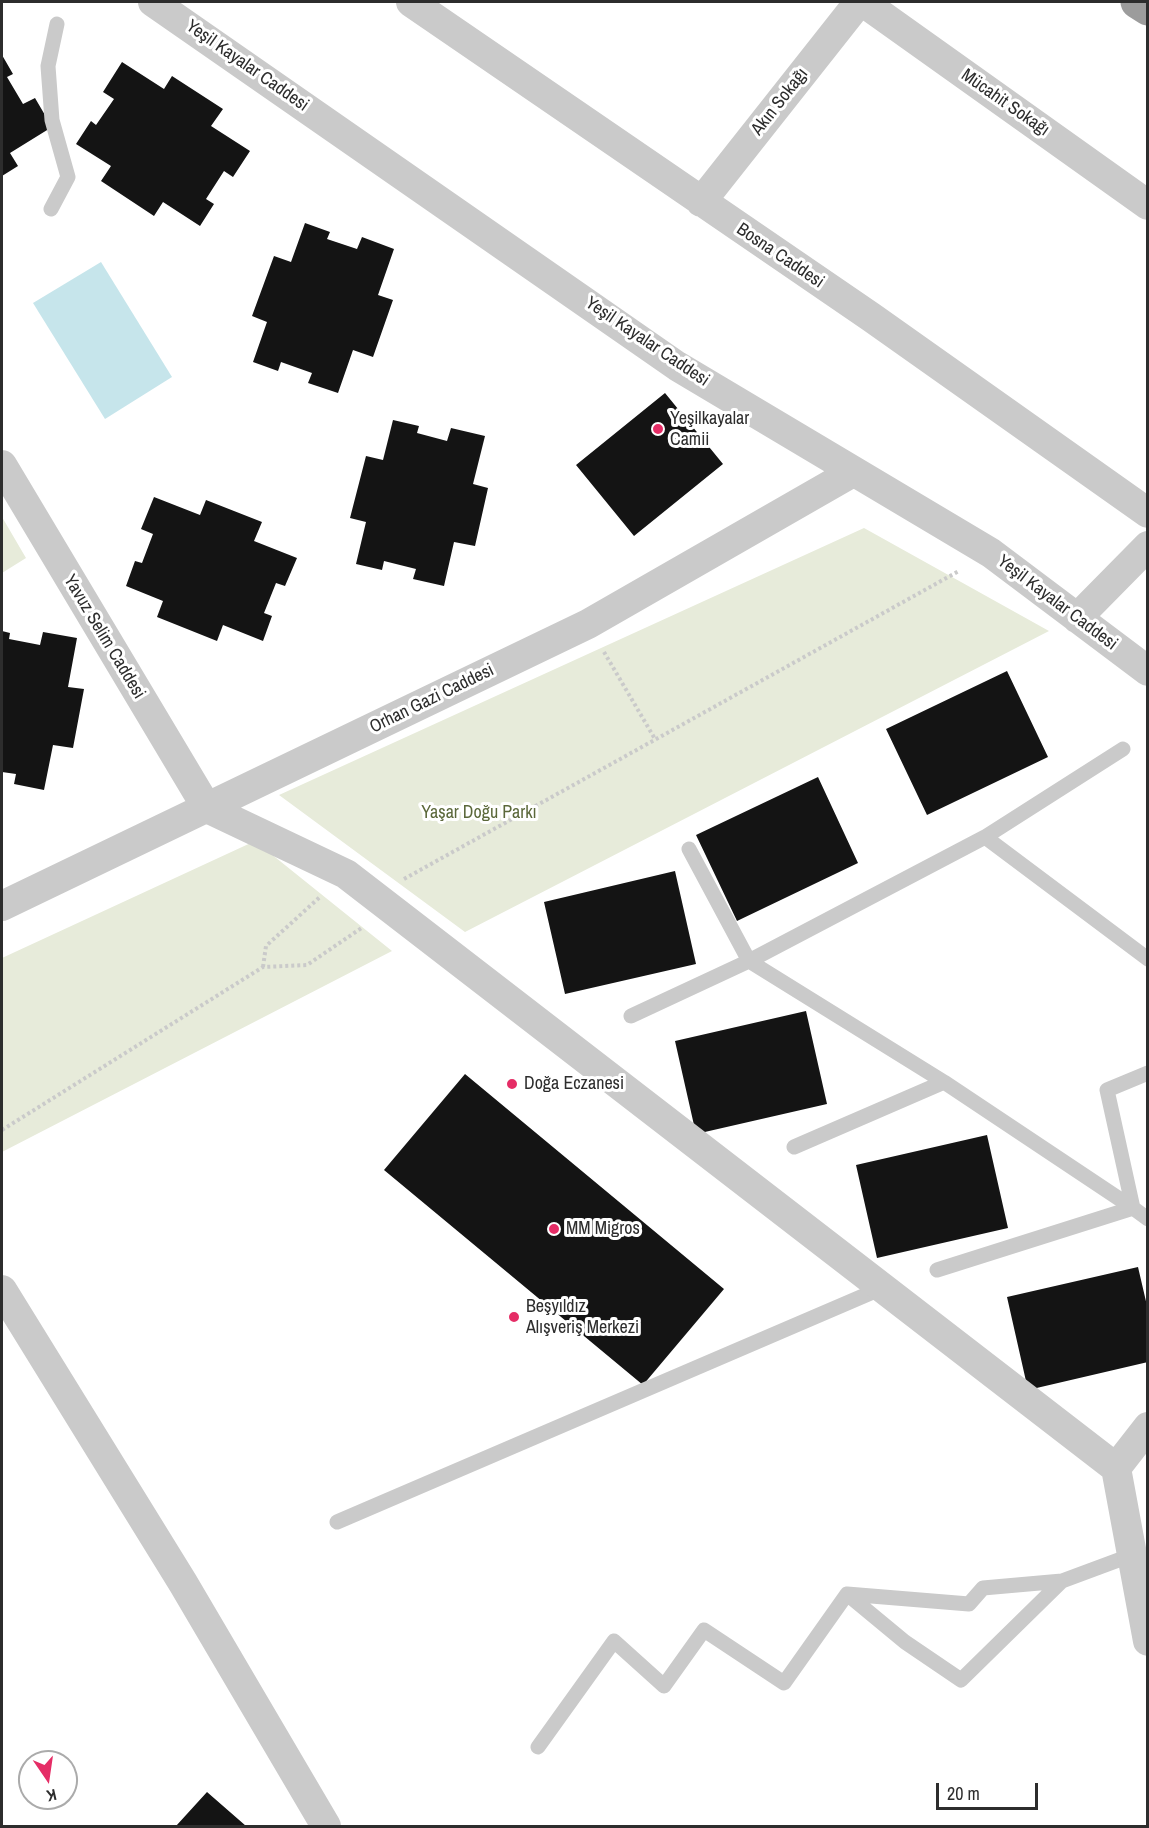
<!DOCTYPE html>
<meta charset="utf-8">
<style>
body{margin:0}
#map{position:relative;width:1149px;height:1828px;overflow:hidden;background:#fff;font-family:"Archivo Narrow",sans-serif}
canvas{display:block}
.frame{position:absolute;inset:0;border:3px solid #2d2d2d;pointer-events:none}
.north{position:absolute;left:18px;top:1750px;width:60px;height:60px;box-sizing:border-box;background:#fff;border:2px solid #ababab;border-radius:50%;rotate:167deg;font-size:16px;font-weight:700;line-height:24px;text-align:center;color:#2d2d2d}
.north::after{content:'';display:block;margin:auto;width:21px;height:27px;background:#e52d66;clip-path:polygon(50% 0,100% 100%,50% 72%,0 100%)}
.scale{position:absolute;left:936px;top:1783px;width:102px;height:27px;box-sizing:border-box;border:3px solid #2d2d2d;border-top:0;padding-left:8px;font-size:18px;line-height:21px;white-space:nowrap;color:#2d2d2d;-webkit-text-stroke:4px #fff;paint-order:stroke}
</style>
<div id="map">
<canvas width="1149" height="1828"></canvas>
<div class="frame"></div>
<div class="north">K</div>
<div class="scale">20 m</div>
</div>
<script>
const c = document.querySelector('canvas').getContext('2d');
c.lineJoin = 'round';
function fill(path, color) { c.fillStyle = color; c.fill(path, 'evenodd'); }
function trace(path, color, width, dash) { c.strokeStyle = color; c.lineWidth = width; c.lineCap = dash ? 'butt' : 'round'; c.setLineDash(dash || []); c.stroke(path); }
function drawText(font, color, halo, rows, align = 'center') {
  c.font = font + ' "Archivo Narrow",sans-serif'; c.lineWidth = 6; c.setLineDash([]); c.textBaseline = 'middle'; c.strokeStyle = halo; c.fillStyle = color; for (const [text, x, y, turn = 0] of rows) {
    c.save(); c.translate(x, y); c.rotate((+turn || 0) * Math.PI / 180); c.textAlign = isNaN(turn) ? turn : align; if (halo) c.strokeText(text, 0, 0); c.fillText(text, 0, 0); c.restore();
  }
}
const green = new Path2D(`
 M2,517L26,558L2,573Z
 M864,528L1049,631L465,932L279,795Z
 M255,841L392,951L2,1152V958Z`);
const water = new Path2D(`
 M101,262L172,377L105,419L33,303Z`);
const building = new Path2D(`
 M2,55L13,74L7,77L23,104L35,98L52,127L10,153L18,166L2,176Z
 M122,62L164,89L172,76L223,109L211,126L250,151L233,177L224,171L206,199L214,204L200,226L163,202L154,216L101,181L111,166L76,144L91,121L96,125L114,99L103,92Z
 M305,223L330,232L327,239L357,249L362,237L394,249L378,295L393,300L373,357L353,350L338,393L308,383L312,373L281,362L278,371L253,362L267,322L252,316L274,256L291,262Z
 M665,393L723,464L634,536L576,465Z
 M393,420L419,426L417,433L447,441L451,428L485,436L473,484L488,488L475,546L454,542L444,586L413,579L416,569L384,561L382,570L356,564L366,522L350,518L366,456L383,460Z
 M154,497L200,515L206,500L262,522L254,541L297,558L285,586L276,583L264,613L272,616L263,641L223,625L217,641L157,617L163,601L126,586L135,561L142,563L153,534L141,529Z
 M2,631L10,633L9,639L40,645L43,632L77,638L68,687L84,689L73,748L53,745L44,790L14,784L16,774L2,772Z
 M1007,671L1048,757L927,815L886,729Z
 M818,777L858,863L737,921L696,835Z
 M675,871L696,964L565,994L544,902Z
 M806,1011L827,1104L696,1134L675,1041Z
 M465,1074L724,1289L643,1385L384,1170Z
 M987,1135L1008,1228L877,1258L856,1165Z
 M1138,1267L1148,1310V1362L1028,1390L1007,1297Z
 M207,1792L246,1826H176Z`);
const path = new Path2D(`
 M604,652L655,739
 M404,879L959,571
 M263,967L266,946L321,896
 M2,1130L263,967L307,965L363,927`);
const service = new Path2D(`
 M51,209L68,177L52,120L48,66L57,24
 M1123,749L985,837L1148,959
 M985,837L749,961L944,1082L1133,1208
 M631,1016L749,961L689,849
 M1148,1073L1107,1090L1133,1208L1148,1219
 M794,1147L944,1082
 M937,1270L1133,1208
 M337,1522L882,1288
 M847,1594L969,1604L983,1588L1062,1581
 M538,1747L614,1641L664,1686L704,1630L784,1683L847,1594L905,1642L961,1680L1062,1581L1132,1555`);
const minor = new Path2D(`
 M153,2L677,366L991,553L1148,671
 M411,2L871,317L1148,513
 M863,2L1148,205
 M701,202L859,2
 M2,465L207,808L346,874L1116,1468
 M1077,618L1148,546
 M2,906L588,624L853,472
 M2,1290L183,1583L326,1826
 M1116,1468L1148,1641
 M1116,1468L1148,1427`);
const trunk = new Path2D(`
 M1137,2L1148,9`);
const markers = [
 [658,429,6,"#e52d66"],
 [512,1084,6,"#e52d66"],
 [554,1229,6,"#e52d66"],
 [514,1317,6,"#e52d66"]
];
const streetNames = [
 ["Yeşil Kayalar Caddesi",247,66,35],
 ["Akın Sokağı",780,102,-52],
 ["Mücahit Sokağı",1005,103,35],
 ["Bosna Caddesi",780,256,34],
 ["Yeşil Kayalar Caddesi",647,342,34],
 ["Yeşil Kayalar Caddesi",1057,603,37],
 ["Yavuz Selim Caddesi",104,637,59],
 ["Orhan Gazi Caddesi",432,699,-26]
];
const poiNames = [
 ["Yeşilkayalar",670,419],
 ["Camii",670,440],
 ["Doğa Eczanesi",524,1084],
 ["MM Migros",566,1229],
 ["Beşyıldız",526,1307],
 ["Alışveriş Merkezi",526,1328]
];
const parkNames = [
 ["Yaşar Doğu Parkı",479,813]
];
fill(green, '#e7ebda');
fill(water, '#c6e5eb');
fill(building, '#141414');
trace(path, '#cacaca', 4, [3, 3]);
trace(service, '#cacaca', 15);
trace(minor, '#cacaca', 30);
trace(trunk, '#9c9c9c', 33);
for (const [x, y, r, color] of markers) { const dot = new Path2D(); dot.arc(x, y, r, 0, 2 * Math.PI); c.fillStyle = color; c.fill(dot); trace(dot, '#fff', 2); }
drawText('18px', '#2d2d2d', '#fff', streetNames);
drawText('18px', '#2d2d2d', '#fff', poiNames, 'left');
drawText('18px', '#5b683a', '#fff', parkNames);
</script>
